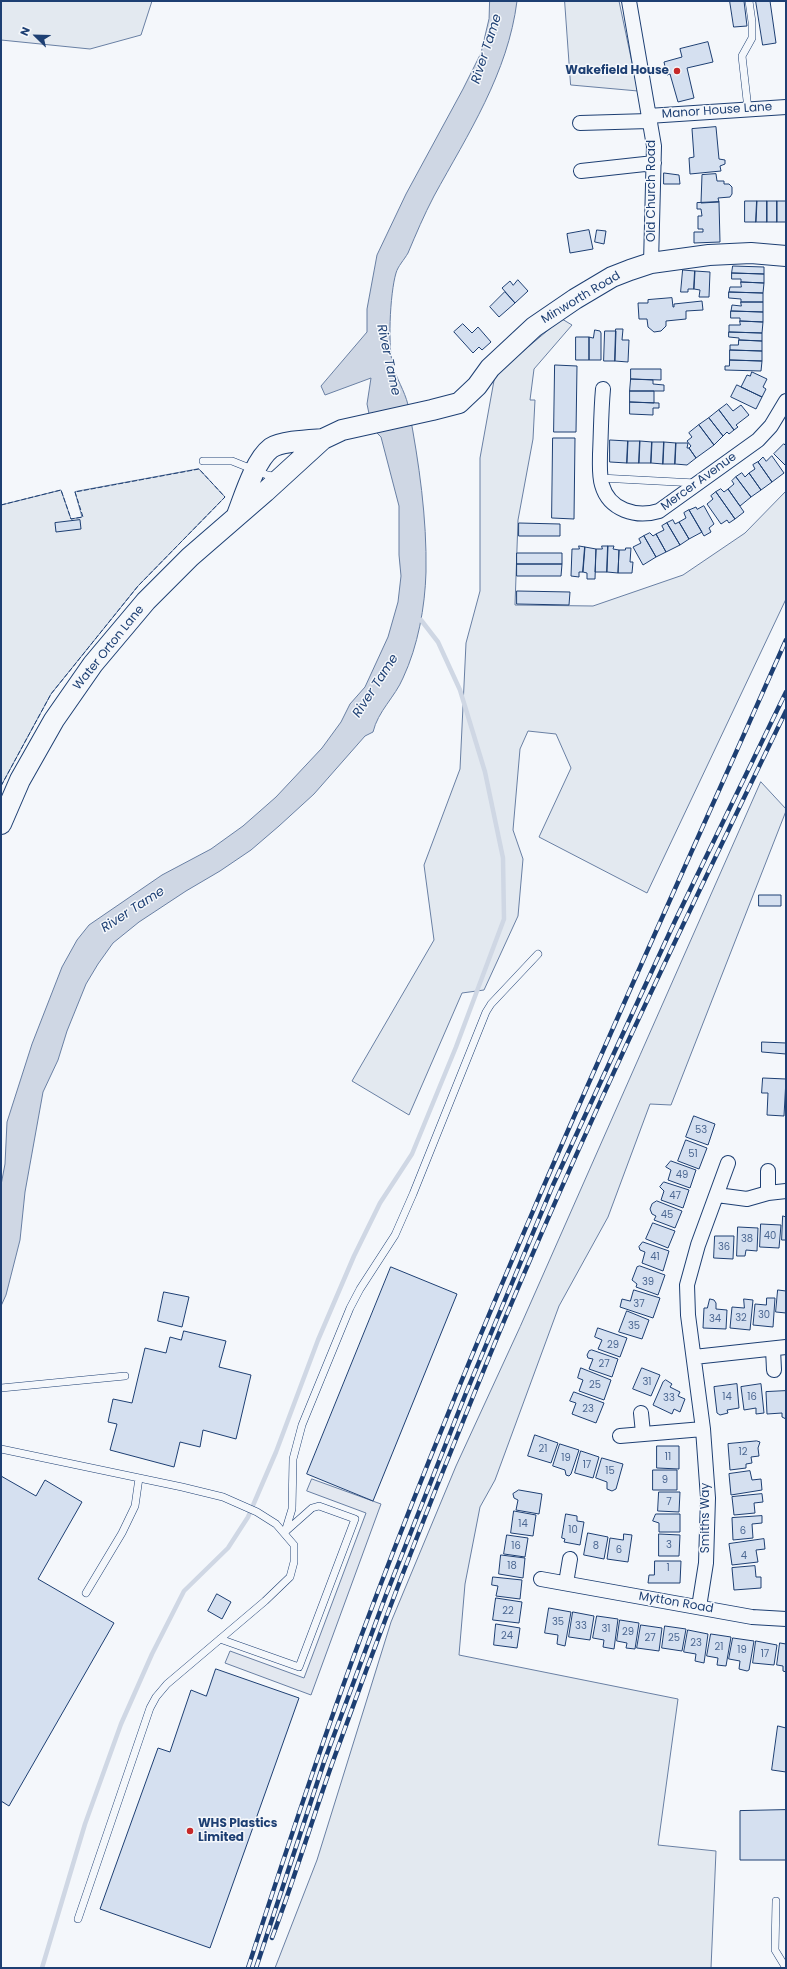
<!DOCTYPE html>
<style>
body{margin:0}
#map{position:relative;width:787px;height:1969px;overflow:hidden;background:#f4f7fb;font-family:Poppins,sans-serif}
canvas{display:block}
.frame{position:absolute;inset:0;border:2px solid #1d3f73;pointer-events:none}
.north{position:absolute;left:16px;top:16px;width:40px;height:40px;-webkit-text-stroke:3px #f4f7fb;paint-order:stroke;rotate:293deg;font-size:11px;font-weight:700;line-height:16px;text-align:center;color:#1d3f73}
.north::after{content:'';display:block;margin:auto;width:14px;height:18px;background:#1d3f73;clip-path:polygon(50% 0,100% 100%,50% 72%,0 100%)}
</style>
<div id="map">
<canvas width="787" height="1969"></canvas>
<div class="frame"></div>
<div class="north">N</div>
</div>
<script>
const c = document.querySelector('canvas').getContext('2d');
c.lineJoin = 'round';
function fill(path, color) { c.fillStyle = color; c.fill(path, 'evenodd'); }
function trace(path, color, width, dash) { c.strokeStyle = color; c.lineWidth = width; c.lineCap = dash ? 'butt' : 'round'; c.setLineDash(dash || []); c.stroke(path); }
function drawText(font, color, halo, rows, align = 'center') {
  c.font = font + ' Poppins,sans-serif'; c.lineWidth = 3; c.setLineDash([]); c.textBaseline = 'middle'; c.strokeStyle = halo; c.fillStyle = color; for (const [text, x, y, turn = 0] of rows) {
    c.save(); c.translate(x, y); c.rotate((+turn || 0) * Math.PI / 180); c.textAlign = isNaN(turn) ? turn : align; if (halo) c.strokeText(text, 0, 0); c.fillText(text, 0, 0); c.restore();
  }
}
const green = new Path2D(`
 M1,1H152L141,35L90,49L1,40Z
 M565,1H619L638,91L571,85Z
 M562,319L572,325L534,369L530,400H535L533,439L518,520L515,605L593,606L683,575L745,533L786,491V599L647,893L539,837L571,768L556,734L528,731L520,749L513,830L523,859L518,916L484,990L462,993L409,1115L352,1081L434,940L424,865L460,769L466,643L480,591V458L495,375Z
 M199,469L225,497L138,586L51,694L1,786V505L61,490L71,519L82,517L75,492Z
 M761,782L786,809V811L671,1105L650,1104L608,1217L559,1306L495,1480L480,1507L465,1584L459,1655L678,1699L658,1845L716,1851L711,1968H275L317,1860L391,1622L456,1466L520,1327Z`);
const parking = new Path2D(`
 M312,1479L381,1504L311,1695L225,1663L230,1651L304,1678L366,1513L307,1491Z`);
const water = new Path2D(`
 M490,1H517C508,73 468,134 434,196C424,215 416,234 408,253C404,260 398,266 396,273C390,293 387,350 394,370C399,383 407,396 409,410C419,463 427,518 426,572C425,607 418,646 403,678C395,697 378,711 373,732L365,736L314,794L279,826L251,850L220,871L186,891L139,922L113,943L98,964L86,984L67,1031L58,1060L43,1092L25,1192L20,1240L6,1295L1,1306V1185L5,1164L7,1122L32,1044L62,967L77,940L89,925L162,875L211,849L243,826L276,797L322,748L341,722L350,704L365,687L388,637L398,602L401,576L399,555V506L381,437L372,428L367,404L371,378L325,395L321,386L367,332V309L377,255L406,194L463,89L481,53L489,19Z`);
const stream = new Path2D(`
 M42,1968L85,1824L121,1724L152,1654L184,1591L228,1548L248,1517L276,1452L318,1340L354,1256L380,1203L412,1154L456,1047L504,919L503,858L485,772L460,690L438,642L421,620`);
const building = new Path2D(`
 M730,1H744L747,26L734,27Z
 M756,1H770L776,43L763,45Z
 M708,42L713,62L687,68L694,98L678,102L670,74L667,75L664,62L682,57L680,49Z
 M716,127L719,159L725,160V164L720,166L721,171L690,174L689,158L694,157L692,129Z
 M664,173L679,175L680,184H664Z
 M716,174L717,181H724V184H729L732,187V194L730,197L718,198L719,202L701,203L702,175Z
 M745,201H757L756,222H745Z
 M757,201H767V222H756Z
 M767,201H777V222H767Z
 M777,201H786V222H777Z
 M719,202L720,242L694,243V232H703V229H698V216H702L701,209H697V203Z
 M589,230L593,249L570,253L567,234Z
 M597,230L606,231L604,244L595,242Z
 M733,266L764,267V274L732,273Z
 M683,270L695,271L694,289H688V292H681Z
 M695,271L710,272L709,297H699L700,290L694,289Z
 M732,273L764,274V283L741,282V279H732Z
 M518,280L528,291L515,303L502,288L510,281L513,285Z
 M741,282L764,283L763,293L729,292L730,287H741Z
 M505,292L515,303L499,317L490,307Z
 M729,292L763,293V302H741V299L729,298Z
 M672,298L673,307H674V304L702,301L703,310L686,311V319L666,321V326L661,331L654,332L648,327L647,319H639L638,303H648V300Z
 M741,302H763V312L731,311L732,305L741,306Z
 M731,311L763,312V322L740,321V318H731Z
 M740,321L763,322L762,333L729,332V325H740Z
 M463,324L472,333L478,327L491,342L482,350L479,347L473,353L454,332Z
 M616,329H623L622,340H629L628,362L615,361Z
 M595,330L600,331L601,333V360H589V337L593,338Z
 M605,331H616L615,361H604Z
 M729,332L762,333V341L739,340V338L729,337Z
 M576,337H589V360H576Z
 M739,340L762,341V351L730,350V345H738Z
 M730,350L762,351V361L730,360Z
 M730,360L762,361L761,371L725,370V366H729Z
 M555,365L577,366L576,432H554Z
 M631,369H661V380L631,379Z
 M752,372L767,379L763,387L766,389L762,397L741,387L747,375L750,376Z
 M631,379L653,380V384L664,385V391H630Z
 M737,385L762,397L756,409L731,397Z
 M630,391H654V403L630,402Z
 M630,402L659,403V408H653V415L630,414Z
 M727,404L733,411L741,405L749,415L736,425L738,427L734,430L719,410Z
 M719,410L734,430L729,434L727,432L723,436L709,418Z
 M709,418L723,436L714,445L699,425Z
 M699,425L714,445L696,458L689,448L691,446L687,441L692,437L689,433Z
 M553,438H575L574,519L552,518Z
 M610,440L628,441L627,463L610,462Z
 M628,441H640L639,463H627Z
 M640,441L652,442L651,463H639Z
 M652,442H664L663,464L651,463Z
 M664,442L676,443L675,464H663Z
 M676,443H688L687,448H689L696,458L687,465L675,464Z
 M784,444L786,446V466L774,454Z
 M772,456L784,473L772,482L758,462L763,457L766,461Z
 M758,462L772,482L761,490L749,473L755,469L753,465Z
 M742,473L745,477L749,473L761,490L751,497L736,477Z
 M736,477L751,497L740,506L728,489L734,484L732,481Z
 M721,489L724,492L728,489L744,512L735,519L716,492Z
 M716,492L735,519L729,523L727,520L721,524L707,504L713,499L711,496Z
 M704,506L714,524L709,528L711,532L704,536L689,510L696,507L697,509Z
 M689,510L702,532L689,539L679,522L686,518L684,513Z
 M80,520L81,529L56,532L55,523Z
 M673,520L675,524L679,522L689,539L680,545L667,523Z
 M519,523L560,524V536H519Z
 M667,523L680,545L666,552L656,534L664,530L662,526Z
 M650,533L653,536L656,534L666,552L656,557L644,536Z
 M644,536L656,557L643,565L633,547L641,543L639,539Z
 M579,546L585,547L583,572H579V577L571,576L572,549H579Z
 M602,546H608L607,572H595L596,549H602Z
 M608,546H614L613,549L619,550L618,573L607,572Z
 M585,547L596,549L595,579H587V573L583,572Z
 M626,548H631L630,562H633L632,573H618L619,550H625Z
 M517,553H562V564H517Z
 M517,564H562L561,576H517Z
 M517,591L570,592L569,605L517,604Z
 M759,895H781V906H759Z
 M762,1042L786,1043V1054L762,1052Z
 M763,1078L786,1079L784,1116L767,1115L768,1093H762Z
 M694,1116L715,1124L708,1145L686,1137Z
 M686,1140L707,1148L699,1169L678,1161Z
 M671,1161L696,1170L690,1188L668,1180L671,1170L666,1167Z
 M664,1182L689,1190L683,1208L661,1200L664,1191L660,1187Z
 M657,1201L682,1211L675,1228L654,1220L656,1216L652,1214L650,1209L652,1204Z
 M783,1216L786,1217V1240H782Z
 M653,1223L675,1231L668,1248L646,1239Z
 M761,1224L781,1225L779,1248L760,1247Z
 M738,1227L758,1228L757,1251L746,1250L745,1256H737Z
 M715,1236H734L733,1259L714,1258Z
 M643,1242L669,1251L663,1271L642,1263L645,1252L640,1250L639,1247Z
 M640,1266L665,1275L658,1295L636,1287L637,1284L632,1280L637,1267Z
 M391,1267L457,1294L373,1501L307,1474Z
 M634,1290L660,1298L653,1318L620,1307L622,1299L630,1301Z
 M778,1290L786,1291V1313L776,1312Z
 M164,1292L189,1297L182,1327L158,1321Z
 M767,1298H775L773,1327L753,1325L755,1304L766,1305Z
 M710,1299L714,1300L716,1303V1309L727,1310L726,1329L703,1328L704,1308H707Z
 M744,1299L753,1300L750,1330L730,1328L732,1307L744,1308Z
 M627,1311L649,1320L642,1339L619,1332Z
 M598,1328L627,1338L620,1357L598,1349L602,1340L595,1337Z
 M184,1331L226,1341L219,1367L251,1375L236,1439L203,1430L200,1447L180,1442L174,1467L110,1450L117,1424L108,1422L113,1399L132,1403L145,1348L166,1353L170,1337L181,1340Z
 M592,1350L618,1359L612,1377L589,1369L593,1359L588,1358L587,1355L589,1351Z
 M581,1368L611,1380L604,1400L579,1391L583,1380L578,1378Z
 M642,1368L660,1375L651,1396L633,1389Z
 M666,1380L672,1384L670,1387L680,1392L678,1396L685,1399L680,1412L674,1409L672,1414L653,1405L663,1382Z
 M737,1384L739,1408L727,1410L728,1413L720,1415L717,1413L714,1387Z
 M761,1384L764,1413L756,1414V1408L744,1410L741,1387Z
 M786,1391V1419L782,1417V1413L767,1414L766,1392Z
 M574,1392L604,1403L596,1423L572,1414L576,1403L570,1401Z
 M535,1435L558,1443L551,1463L528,1456Z
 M757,1441L760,1442L758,1448L759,1456L751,1457L752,1463L746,1464V1468L730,1470L728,1444Z
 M560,1444L579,1450L571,1474L569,1476L566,1475L565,1470L553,1466Z
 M657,1446H679V1469L657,1468Z
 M581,1451L599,1457L593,1478L575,1473Z
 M602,1458L623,1464L616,1489L612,1491L607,1489V1482L596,1478Z
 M653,1470H677V1490H653Z
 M750,1471L752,1480L761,1479L762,1490L731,1495L729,1474Z
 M1,1476L36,1496L45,1480L82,1502L38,1579L114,1623L9,1806L1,1801Z
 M519,1490L542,1494L539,1514L516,1510L518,1500L514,1498L513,1494Z
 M659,1492H680L679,1512L658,1511Z
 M762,1494L763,1502L754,1503L755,1513L734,1515L732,1497Z
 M514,1511L536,1515L533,1536L511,1533Z
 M566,1514L577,1516V1521L584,1522L580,1545L564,1542L565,1539L562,1538Z
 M656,1514H680V1532H659V1523L653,1521Z
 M762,1516V1523L752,1524L753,1538L733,1540L732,1518Z
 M588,1533L608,1537L604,1559L584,1555Z
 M624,1534L632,1535L628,1562L607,1559L610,1538L623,1540Z
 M659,1534L680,1535L679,1556H659Z
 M507,1535L528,1538L525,1557L504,1554Z
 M764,1539L765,1549L756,1550L758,1562L732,1565L729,1544Z
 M501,1555L525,1558L523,1578L499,1574Z
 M655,1561H681L680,1583H648L649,1575H654Z
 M755,1566L756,1577H761V1588L734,1590L732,1568Z
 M493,1577L522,1580L520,1599L496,1596L498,1586L492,1585Z
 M217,1594L231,1602L222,1619L208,1611Z
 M496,1598L522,1602L519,1623L493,1620Z
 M549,1608L571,1612L565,1646L557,1644L558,1635L545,1633Z
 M573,1612L594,1616L590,1640L569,1637Z
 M597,1616L618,1619L614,1649L603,1647L604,1640L593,1638Z
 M620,1620L639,1623L635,1649L626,1648L627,1643L617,1641Z
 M496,1624L520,1628L517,1648L494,1645Z
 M641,1625L662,1628L659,1651L637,1648Z
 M665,1626L686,1629L682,1651L662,1648Z
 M688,1630L708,1634L704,1663L695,1661L696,1654L684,1652Z
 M711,1634L731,1637L726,1666L717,1665L718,1658L707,1656Z
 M733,1638L754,1641L749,1670L747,1671L739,1669L740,1661L729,1659Z
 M756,1641L777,1645L774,1665L753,1663Z
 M780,1643L786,1644V1672L783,1671V1666L777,1665Z
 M216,1669L299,1698L210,1948L100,1909L158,1748L170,1752L191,1690L206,1696Z
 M778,1726L786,1728V1772L772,1770Z
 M786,1810V1860H740V1811Z`);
const lane = new Path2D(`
 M748,109L742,56L752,38V22L749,1
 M203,461H232L267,475L277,477
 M600,478L696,483
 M1,1388L125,1376
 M1,1449L182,1487L223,1497L257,1512L276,1524L294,1545V1562L290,1577L265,1601L167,1684L156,1697L150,1708L78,1919
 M86,1593L122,1533L135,1506L139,1478
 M220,1639L299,1667L355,1519L319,1506L312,1508L285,1532L292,1509L293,1459L302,1425L350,1308L360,1289L395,1235L413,1194L486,1012L491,1004L538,954
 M776,1901L775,1950L786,1968`);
const street = new Path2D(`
 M629,1L654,146L651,263
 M648,116L786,107
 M580,123L649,121
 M581,171L654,163
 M603,389C601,411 601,433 600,454C600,464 599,475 602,485C609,510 636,518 659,511L758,440L771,426L786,401
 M768,1171V1193
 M717,1195L747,1199L768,1193L786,1191
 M773,1349L774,1370
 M694,1357L786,1347
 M641,1413L643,1433
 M620,1436L703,1429
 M541,1579L752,1617L786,1619
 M566,1583L570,1559
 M699,1607L706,1563L708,1498L703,1429L688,1315L687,1285L698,1245L728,1163`);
const secondary = new Path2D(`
 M237,515C244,497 255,460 271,448C282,441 310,440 323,439
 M1,824L20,780L54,720L93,664L146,601L190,557L265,492L323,439L342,430L432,410L459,403L477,386L490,368L534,327L575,299L612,277L630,270L651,263L709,255L751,253L786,256`);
const rail = new Path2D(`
 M272,1938C294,1880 312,1820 333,1761C377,1639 423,1519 472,1399C566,1165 676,938 786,711
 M248,1968C289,1842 330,1717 377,1594C500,1270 646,956 786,640
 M256,1968L324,1762L386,1595L466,1393L553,1185L675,921L786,692`);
const fence = new Path2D(`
 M1,505L61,490L71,519L83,517L75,492L199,469L225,497L138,586L51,694L1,786`);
const markers = [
 [677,71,4,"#c62828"],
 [190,1831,4,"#c62828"]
];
const numberNames = [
 ["53",701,1130],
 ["51",693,1154],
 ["49",682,1175],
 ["47",675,1196],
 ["45",667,1215],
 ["40",770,1236],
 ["38",747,1239],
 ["36",724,1247],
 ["41",655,1257],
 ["39",648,1282],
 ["37",639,1304],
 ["30",764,1315],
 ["32",741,1318],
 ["34",715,1319],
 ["35",634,1326],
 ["29",613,1345],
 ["27",604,1364],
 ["31",647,1382],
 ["25",595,1385],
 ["14",727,1397],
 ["16",752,1397],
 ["33",669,1398],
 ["23",588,1409],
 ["21",543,1449],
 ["12",743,1452],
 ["11",668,1457],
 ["19",566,1458],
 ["17",587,1465],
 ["15",610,1471],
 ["9",665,1480],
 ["7",669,1502],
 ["14",523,1524],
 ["10",573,1530],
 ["6",743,1531],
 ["3",669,1545],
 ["16",516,1546],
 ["8",596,1546],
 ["6",619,1550],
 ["4",744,1556],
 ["18",512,1566],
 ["1",668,1568],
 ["22",508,1611],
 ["35",558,1622],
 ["33",581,1626],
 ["31",606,1629],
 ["29",628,1632],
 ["24",507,1636],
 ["27",650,1638],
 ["25",674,1638],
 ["23",696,1643],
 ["21",719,1647],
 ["19",742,1650],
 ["17",765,1654]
];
const poiNames = [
 ["Wakefield House",669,71],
 ["WHS Plastics",198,1824,"left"],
 ["Limited",198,1838,"left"]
];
const streetNames = [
 ["Manor House Lane",717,111,-4],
 ["Old Church Road",652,191,-90],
 ["Minworth Road",581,298,-31],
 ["Mercer Avenue",699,482,-36],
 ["Water Orton Lane",109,648,-51],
 ["Smiths Way",706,1518,-90],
 ["Mytton Road",676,1603,10]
];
const waterNames = [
 ["River Tame",487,49,-72],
 ["River Tame",388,360,78],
 ["River Tame",376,686,-57],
 ["River Tame",133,910,-33]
];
fill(green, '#e3e9f0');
trace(green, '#687fa3', 1);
fill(parking, '#e3e8f0');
trace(parking, '#687fa3', 1);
fill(water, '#cfd7e4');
trace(water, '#687fa3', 1);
trace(stream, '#cfd7e4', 4.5);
fill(building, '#d5e0f0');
trace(building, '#1d3f73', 1);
trace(lane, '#1d3f73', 8);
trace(street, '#1d3f73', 16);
trace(secondary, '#1d3f73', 22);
trace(lane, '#f4f7fb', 7);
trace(street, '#f4f7fb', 14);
trace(secondary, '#f4f7fb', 20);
trace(rail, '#1d3f73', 4.5);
trace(rail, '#f4f7fb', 3, [9]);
trace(fence, '#1d3f73', 1, [5, 2]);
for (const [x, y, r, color] of markers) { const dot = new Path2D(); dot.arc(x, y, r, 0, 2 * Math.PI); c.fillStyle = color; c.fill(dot); trace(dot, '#f4f7fb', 1.5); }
drawText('10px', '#4b6792', null, numberNames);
drawText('bold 12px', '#1d3f73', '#f4f7fb', poiNames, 'right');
drawText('12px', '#1d3f73', '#f4f7fb', streetNames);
drawText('italic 13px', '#1d3f73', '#f4f7fb', waterNames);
</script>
